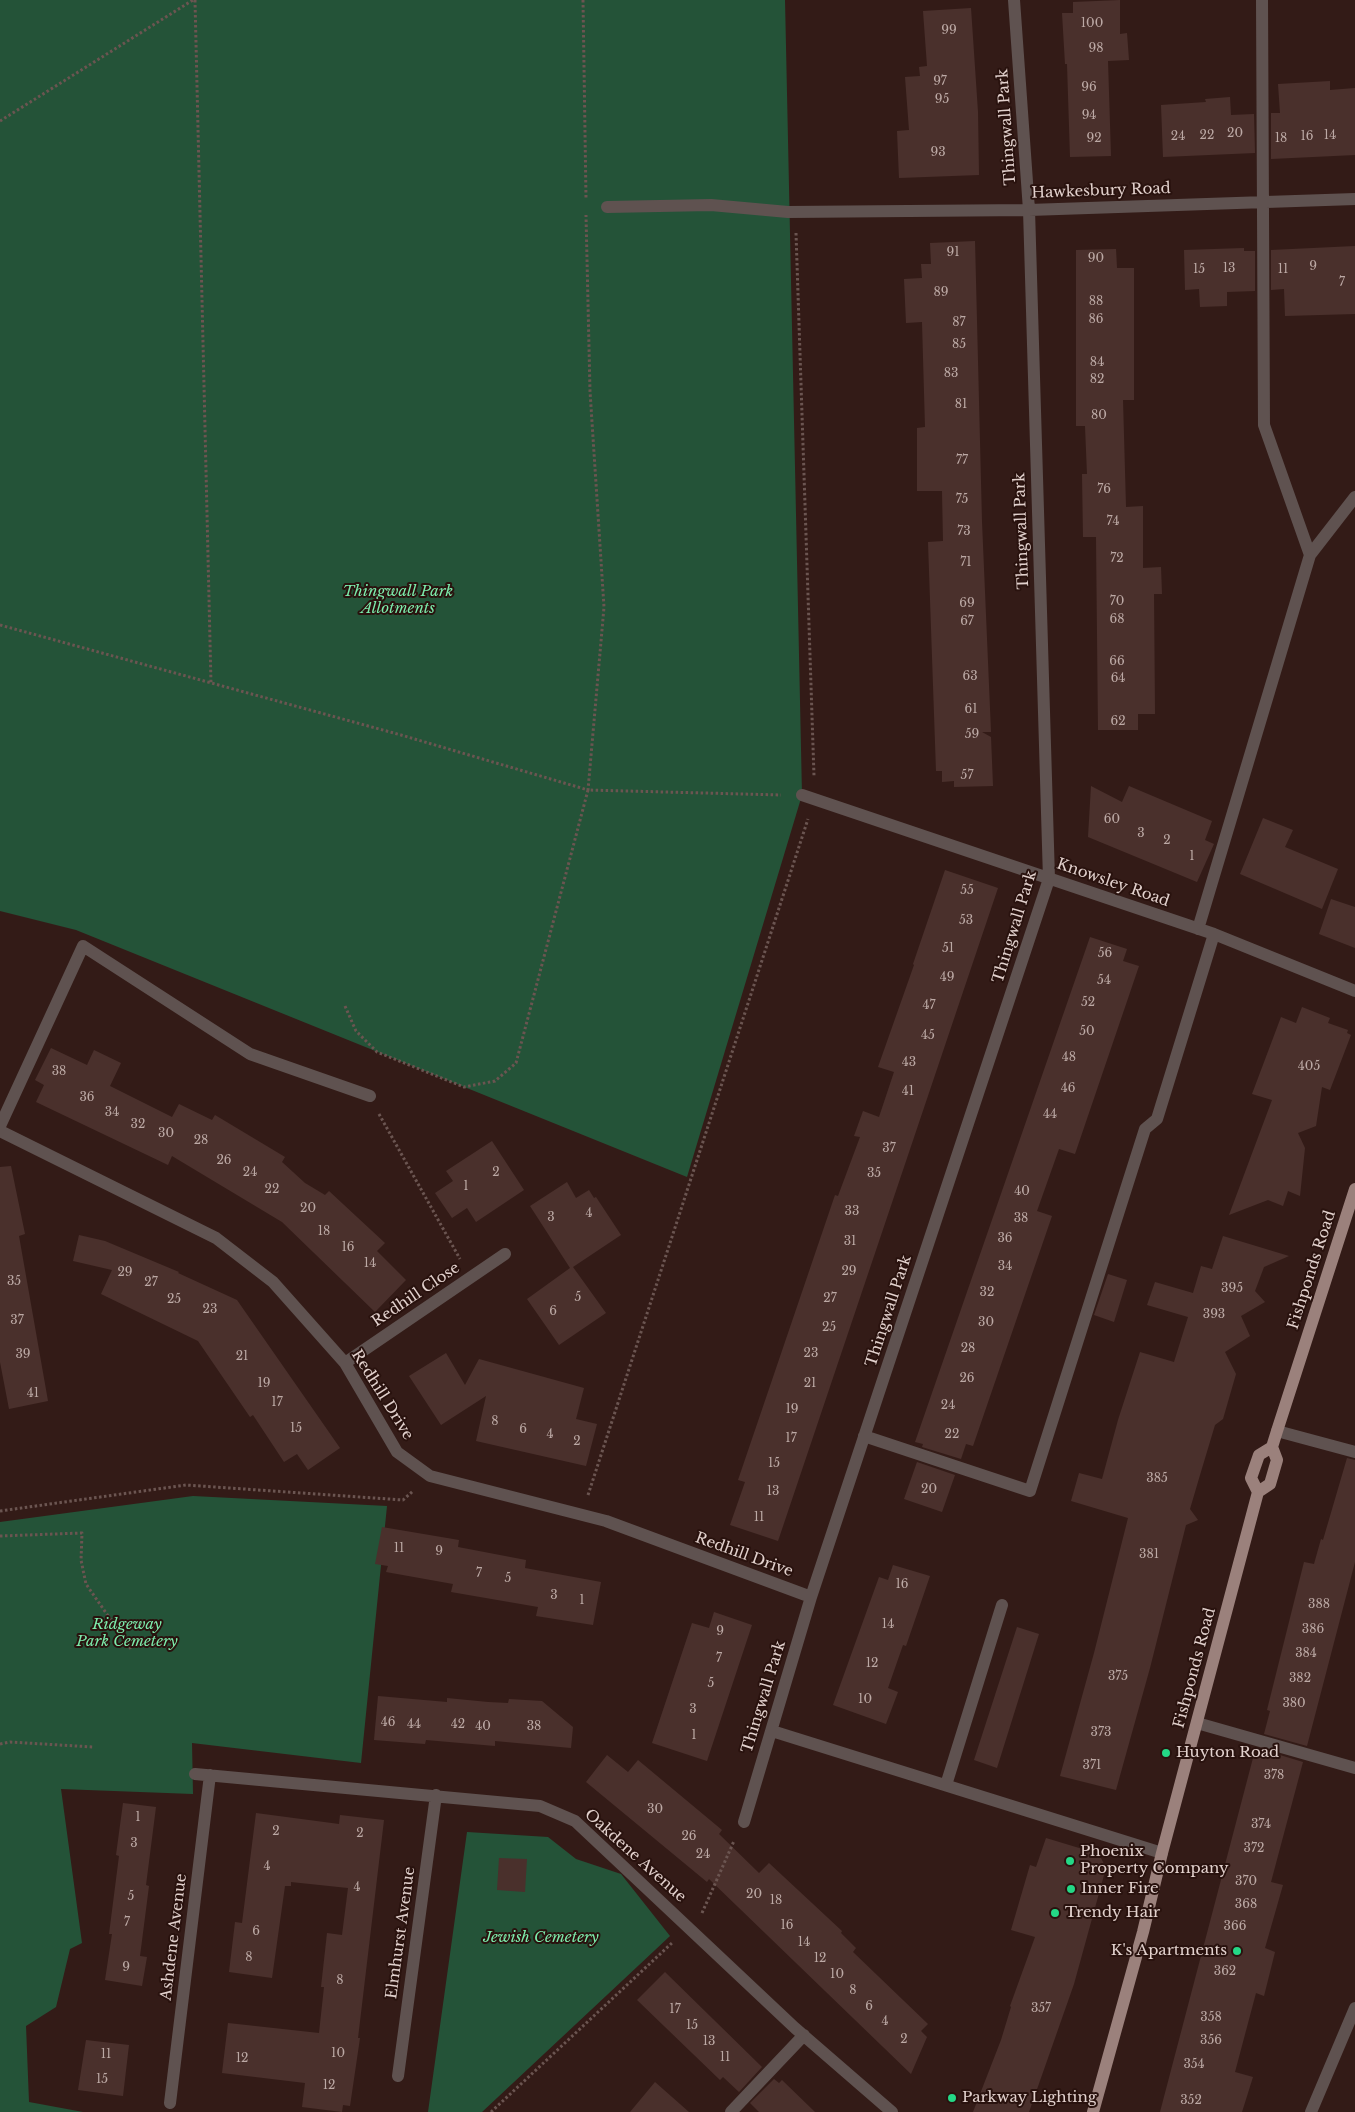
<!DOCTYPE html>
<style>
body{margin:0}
canvas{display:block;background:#331b17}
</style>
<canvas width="1355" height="2112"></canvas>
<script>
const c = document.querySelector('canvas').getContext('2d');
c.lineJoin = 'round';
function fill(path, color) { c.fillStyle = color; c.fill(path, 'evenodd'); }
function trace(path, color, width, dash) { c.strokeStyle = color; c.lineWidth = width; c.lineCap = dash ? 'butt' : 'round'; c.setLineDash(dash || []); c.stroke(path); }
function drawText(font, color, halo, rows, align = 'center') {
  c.font = font + ' "Libre Baskerville",serif'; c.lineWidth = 4; c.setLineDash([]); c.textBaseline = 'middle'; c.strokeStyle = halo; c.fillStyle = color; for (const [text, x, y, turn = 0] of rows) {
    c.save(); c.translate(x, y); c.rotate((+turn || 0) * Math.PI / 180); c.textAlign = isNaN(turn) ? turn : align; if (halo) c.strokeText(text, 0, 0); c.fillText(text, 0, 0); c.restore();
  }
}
const green = new Path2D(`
 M0,0H785L802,795L687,1177L76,930L0,911Z
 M193,1496L387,1506L361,1763L192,1743L193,1794L61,1789L82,1943L70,1949L56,2007L26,2026L29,2102L83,2112H0V1522Z
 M467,1832L548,1837L576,1859L621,1874L670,1936L482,2112H428Z`);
const building = new Path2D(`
 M1120,0V34L1127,33L1129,60L1108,61L1111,156L1070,157L1067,64H1065L1062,13H1073V2Z
 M971,8L978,112L979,175L899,178L897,131L909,130L905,77L920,76L919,67L927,66L923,11Z
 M1330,81V90L1355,88V155L1271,159V113H1280L1278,84Z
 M1230,97L1231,115L1254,114L1255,153L1163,157L1161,105L1206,102L1205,99Z
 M975,241L982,522L991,732H982L991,737L993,786L954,787V781L942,782V771H936L928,542L943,541L942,491H917V428L925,427L922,322L906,323L904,279L922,278L921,264H931L930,243Z
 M1355,246V314L1285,316L1284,289L1271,290V250Z
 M1244,248V251H1255V291L1227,292V306L1200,307L1199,289L1185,290L1184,250Z
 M1116,249L1117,268H1134V400H1123L1126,507L1143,506V568L1161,567L1162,594H1154L1155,714H1138V730H1098L1096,537H1083L1082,474H1087L1085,426H1076V250Z
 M1091,786L1122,802L1129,786L1212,821L1205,840L1214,844L1197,882L1088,837Z
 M1263,818L1293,830L1285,847L1338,869L1322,909L1240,874Z
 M945,870L998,888L778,1541L730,1525L745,1482L738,1480L835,1195L838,1196L860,1137L854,1136L863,1111L879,1117L894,1072L878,1067L914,965L913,964Z
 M1331,899L1355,907V948L1319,934Z
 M1090,937L1127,949L1123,961L1139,966L1075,1154L1059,1149L1037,1211L1052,1216L973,1446L966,1444L961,1459L922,1447L923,1444L915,1442Z
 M1302,1007L1330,1018L1328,1023L1348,1030L1347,1033L1351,1035L1330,1090L1322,1087L1316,1126L1298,1133L1305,1148L1300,1196L1288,1191L1283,1206L1268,1200L1229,1215L1272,1100L1252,1094L1281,1017L1296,1023Z
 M51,1048L87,1065L94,1050L121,1063L110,1086L172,1117L179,1104L212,1120L215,1115L285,1157L282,1162L305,1183L325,1195L329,1191L385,1243L377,1251L406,1280L375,1312L282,1222L172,1156L168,1165L36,1102L44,1085L35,1080Z
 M492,1141L524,1190L476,1222L467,1208L452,1218L435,1193L453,1181L446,1171Z
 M11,1166L25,1234L19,1236L48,1401L9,1409L0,1362V1167Z
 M567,1182L576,1198L589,1190L594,1198L596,1197L621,1235L573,1267L606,1313L559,1345L527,1299L570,1268L530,1206Z
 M79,1235L105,1241L179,1272L178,1273L237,1300L340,1448L308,1470L297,1454L284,1462L253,1415L250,1417L198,1341L101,1294L112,1270L73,1261Z
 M1223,1236L1289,1256L1264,1267L1255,1291L1265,1302L1241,1316L1250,1336L1225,1352L1236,1374L1223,1419L1215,1425L1200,1475L1190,1509L1198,1520L1186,1525L1150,1668L1116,1790L1060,1776L1094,1653L1128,1518L1071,1501L1079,1473L1102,1479L1118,1420L1140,1352L1174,1362L1188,1317L1147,1305L1155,1282L1193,1293L1201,1266L1212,1269Z
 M1108,1274L1127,1280L1114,1322L1094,1315Z
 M446,1353L465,1385L479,1359L584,1388L576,1419L597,1424L586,1466L476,1441L486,1396L441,1425L409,1376Z
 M1347,1458L1355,1460V1562L1307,1746L1264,1734L1270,1711L1267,1710L1304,1562L1314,1564L1321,1539L1323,1540Z
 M917,1462L955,1475L942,1512L904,1499Z
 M382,1527L459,1540L458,1547L526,1560L525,1568L601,1582L593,1625L536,1616L538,1607L451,1592L453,1584L386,1572L388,1566L375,1564Z
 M893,1565L930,1576L906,1646L903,1645L888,1688L898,1692L886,1724L833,1705L879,1577L888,1580Z
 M714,1612L752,1625L707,1761L652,1743L692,1623L709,1628Z
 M1017,1627L1039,1634L997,1768L974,1760Z
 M378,1696L447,1702V1698L488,1702L508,1703L509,1699L542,1701L573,1727L571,1748L495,1741V1746L426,1740L425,1744L374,1740Z
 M1260,1749L1303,1762L1271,1882L1283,1885L1265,1948L1275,1952L1264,1996L1256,1993L1235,2072L1253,2077L1242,2112H1160L1253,1758L1257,1759Z
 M607,1755L628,1772L638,1760L722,1830L719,1834L759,1873L769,1863L842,1931L841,1933L856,1948L853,1952L928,2024L921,2031L927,2037L911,2074L709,1879L707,1882L586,1782Z
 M123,1803L156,1807L146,1885L149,1886L140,1956L147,1957L142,1986L105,1980L112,1934H109L119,1856L116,1855Z
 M256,1813L339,1824L340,1815L384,1820L358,2038H360L350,2106L343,2105L342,2112L302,2107L305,2083L222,2073L228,2023L319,2033L324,1987H321L327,1933L342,1935L348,1888L291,1882V1886H285L272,1978L229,1972L235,1922L242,1923Z
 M1046,1838L1099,1854L1106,1868L1101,1886L1074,1984L1029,2112H973L1001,2040L1011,2007L1010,2006L1035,1937L1011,1930L1030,1865L1036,1867Z
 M499,1858L527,1859L525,1892L497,1890Z
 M665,1972L762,2067L739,2092L723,2077L720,2080L637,2000Z
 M86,2040L129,2045L123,2096L78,2090Z
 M774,2079L779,2083L782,2080L815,2112H759L750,2103Z
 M655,2082L689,2112H630Z`);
const path = new Path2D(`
 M195,0L211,684
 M583,0L586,198
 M0,121L193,0
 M796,233L814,776
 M0,625L401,735L588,790L604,607L590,391L586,215
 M345,1006L356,1031L377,1052L464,1087L495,1081L516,1063L588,790L781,795
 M379,1114L460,1259
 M588,1495L808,819
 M0,1511L186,1485L403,1500L413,1491
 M0,1536L82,1533L81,1560L86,1584L131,1649
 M0,1744L10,1742L93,1747
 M702,1913L734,1841
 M491,2112L673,1942`);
const minor = new Path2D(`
 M1262,0L1264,425L1310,555
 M607,207L711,205L788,212L1029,210L1355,199
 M802,795L1214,934L1355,991
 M1198,929L1310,555L1355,497
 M0,1126L83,946L250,1054L370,1096
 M0,1131L216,1238L273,1282L345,1363L397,1452L430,1476L606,1521L811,1597
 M345,1363L505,1254
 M1277,1431L1355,1452
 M864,1436L1030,1491L1145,1129L1157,1119L1214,934
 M1197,1723L1355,1768
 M772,1731L1162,1853
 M195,1774L540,1806L575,1821L795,2028L892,2112
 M946,1785L1002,1605
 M744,1822L811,1597L1049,879L1029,210L1014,0
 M398,2076L436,1795
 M170,2103L210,1775
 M731,2112L804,2035
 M1311,2112L1355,2008`);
const major = new Path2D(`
 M1258,1492L1251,1478L1259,1455L1272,1447
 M1093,2112L1143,1932L1162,1853L1258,1492L1270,1484L1277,1460L1272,1447L1277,1431L1355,1189`);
const markers = [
 [1166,1753,5,"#24d886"],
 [1070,1861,5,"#24d886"],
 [1071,1889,5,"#24d886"],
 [1055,1913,5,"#24d886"],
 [1237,1951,5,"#24d886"],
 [952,2098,5,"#24d886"]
];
const numberNames = [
 ["100",1092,24],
 ["99",949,31],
 ["98",1096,49],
 ["97",940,82],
 ["96",1089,88],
 ["95",942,100],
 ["94",1089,116],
 ["20",1235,134],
 ["22",1207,136],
 ["14",1330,136],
 ["24",1178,137],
 ["16",1307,137],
 ["92",1094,139],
 ["18",1281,139],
 ["93",938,153],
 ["91",953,253],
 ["90",1096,259],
 ["9",1313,267],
 ["13",1229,269],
 ["15",1199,270],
 ["11",1283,270],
 ["7",1342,283],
 ["89",941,293],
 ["88",1096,302],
 ["86",1096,320],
 ["87",959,323],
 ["85",959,345],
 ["84",1097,363],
 ["83",951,374],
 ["82",1097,380],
 ["81",961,405],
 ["80",1099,416],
 ["77",962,461],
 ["76",1104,490],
 ["75",962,500],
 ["74",1113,522],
 ["73",964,532],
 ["72",1117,559],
 ["71",966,563],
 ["70",1117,602],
 ["69",967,604],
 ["68",1117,620],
 ["67",967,622],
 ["66",1117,662],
 ["63",970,677],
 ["64",1118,679],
 ["61",971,710],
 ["62",1118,722],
 ["59",972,735],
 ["57",967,776],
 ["60",1112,820],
 ["3",1141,834],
 ["2",1167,841],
 ["1",1192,857],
 ["55",967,891],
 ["53",966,921],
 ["51",948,949],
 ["56",1105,954],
 ["49",947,978],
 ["54",1104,981],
 ["52",1088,1003],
 ["47",929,1006],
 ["50",1087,1032],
 ["45",928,1036],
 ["48",1069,1058],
 ["43",909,1063],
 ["405",1309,1067],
 ["38",59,1072],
 ["46",1068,1089],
 ["41",908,1092],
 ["36",87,1098],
 ["34",112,1113],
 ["44",1050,1115],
 ["32",138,1125],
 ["30",166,1134],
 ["28",201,1141],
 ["37",889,1149],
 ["26",224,1161],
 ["24",250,1173],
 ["2",496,1173],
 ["35",874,1174],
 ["1",466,1187],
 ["22",272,1190],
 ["40",1022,1192],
 ["20",308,1209],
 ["33",852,1212],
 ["4",589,1214],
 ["3",551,1218],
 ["38",1021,1219],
 ["18",324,1232],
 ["36",1005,1239],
 ["31",850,1242],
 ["16",348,1248],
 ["14",370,1264],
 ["34",1005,1267],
 ["29",849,1272],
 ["29",125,1273],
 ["35",14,1282],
 ["27",151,1283],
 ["395",1232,1289],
 ["32",987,1293],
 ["5",578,1298],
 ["27",830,1299],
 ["25",174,1300],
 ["23",210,1310],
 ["6",553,1312],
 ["393",1214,1315],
 ["37",17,1321],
 ["30",986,1323],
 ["25",829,1328],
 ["28",968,1349],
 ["23",811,1354],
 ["39",23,1355],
 ["21",242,1357],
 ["26",967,1379],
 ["19",264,1384],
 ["21",810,1384],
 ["41",33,1394],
 ["17",277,1403],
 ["24",948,1406],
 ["19",792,1410],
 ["8",495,1422],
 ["15",296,1429],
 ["6",523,1430],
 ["4",550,1435],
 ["22",952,1435],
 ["17",791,1439],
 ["2",577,1442],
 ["15",774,1464],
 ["385",1157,1479],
 ["20",929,1490],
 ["13",773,1492],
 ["11",759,1518],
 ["11",399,1549],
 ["9",439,1552],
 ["381",1149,1555],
 ["7",479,1574],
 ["5",508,1579],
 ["16",902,1585],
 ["3",554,1596],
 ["1",582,1601],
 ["388",1319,1605],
 ["14",888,1625],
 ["386",1313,1630],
 ["9",720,1632],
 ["384",1306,1654],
 ["7",719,1659],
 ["12",872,1664],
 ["375",1118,1677],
 ["382",1300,1679],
 ["5",711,1684],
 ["10",865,1700],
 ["380",1294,1704],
 ["3",693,1710],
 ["46",388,1723],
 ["44",414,1725],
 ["42",458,1725],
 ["40",483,1727],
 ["38",534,1727],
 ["373",1101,1733],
 ["1",694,1736],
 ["371",1092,1766],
 ["378",1274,1776],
 ["30",655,1810],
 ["1",138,1818],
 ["374",1261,1825],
 ["2",276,1832],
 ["2",360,1834],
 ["26",689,1837],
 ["3",134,1844],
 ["372",1254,1849],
 ["24",703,1855],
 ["4",267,1867],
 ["370",1246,1882],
 ["4",357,1888],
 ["20",754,1895],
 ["5",131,1897],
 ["18",776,1901],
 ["368",1246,1905],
 ["7",127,1923],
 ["16",787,1926],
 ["366",1235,1927],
 ["6",256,1932],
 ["14",804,1943],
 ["8",249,1958],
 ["12",820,1959],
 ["9",126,1968],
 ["362",1225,1972],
 ["10",837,1975],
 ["8",340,1981],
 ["8",853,1991],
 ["6",869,2007],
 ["357",1041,2009],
 ["17",675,2010],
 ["358",1211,2018],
 ["4",885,2022],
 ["15",692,2026],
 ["2",904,2040],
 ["356",1211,2041],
 ["13",709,2042],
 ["10",338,2054],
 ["11",106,2055],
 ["11",725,2058],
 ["12",242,2059],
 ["354",1194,2065],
 ["15",102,2080],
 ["12",329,2086],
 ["352",1191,2101]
];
const streetNames = [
 ["Thingwall Park",1007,127,-94],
 ["Hawkesbury Road",1101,191,-2],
 ["Thingwall Park",1022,531,-92],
 ["Knowsley Road",1113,883,19],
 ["Thingwall Park",1015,927,-73],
 ["Fishponds Road",1312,1270,-72],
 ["Redhill Close",416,1295,-34],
 ["Thingwall Park",889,1311,-72],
 ["Redhill Drive",382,1395,58],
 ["Redhill Drive",744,1555,20],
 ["Fishponds Road",1195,1668,-75],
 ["Thingwall Park",764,1697,-73],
 ["Oakdene Avenue",635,1856,42],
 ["Elmhurst Avenue",401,1933,-82],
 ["Ashdene Avenue",174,1937,-83]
];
const parkNames = [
 ["Thingwall Park",398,592],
 ["Allotments",398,609],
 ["Ridgeway",127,1625],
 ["Park Cemetery",127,1642],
 ["Jewish Cemetery",541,1938]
];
const poiNames = [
 ["Huyton Road",1176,1753],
 ["Phoenix",1080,1852],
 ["Property Company",1080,1869],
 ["Inner Fire",1081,1889],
 ["Trendy Hair",1065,1913],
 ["K's Apartments",1227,1951,"right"],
 ["Parkway Lighting",962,2098]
];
fill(green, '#245338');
fill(building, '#4a302c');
trace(path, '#6b5551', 3, [2.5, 2.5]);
trace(minor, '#5f5250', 12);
trace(major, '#9b817c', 12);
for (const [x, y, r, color] of markers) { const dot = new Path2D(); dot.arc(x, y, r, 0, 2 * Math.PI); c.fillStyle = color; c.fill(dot); trace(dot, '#29120e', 2); }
drawText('12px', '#bca9a5', null, numberNames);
drawText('15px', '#e2d1cd', '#29120e', streetNames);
drawText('italic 15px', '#7cebab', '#29120e', parkNames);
drawText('15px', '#e2d1cd', '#29120e', poiNames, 'left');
</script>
